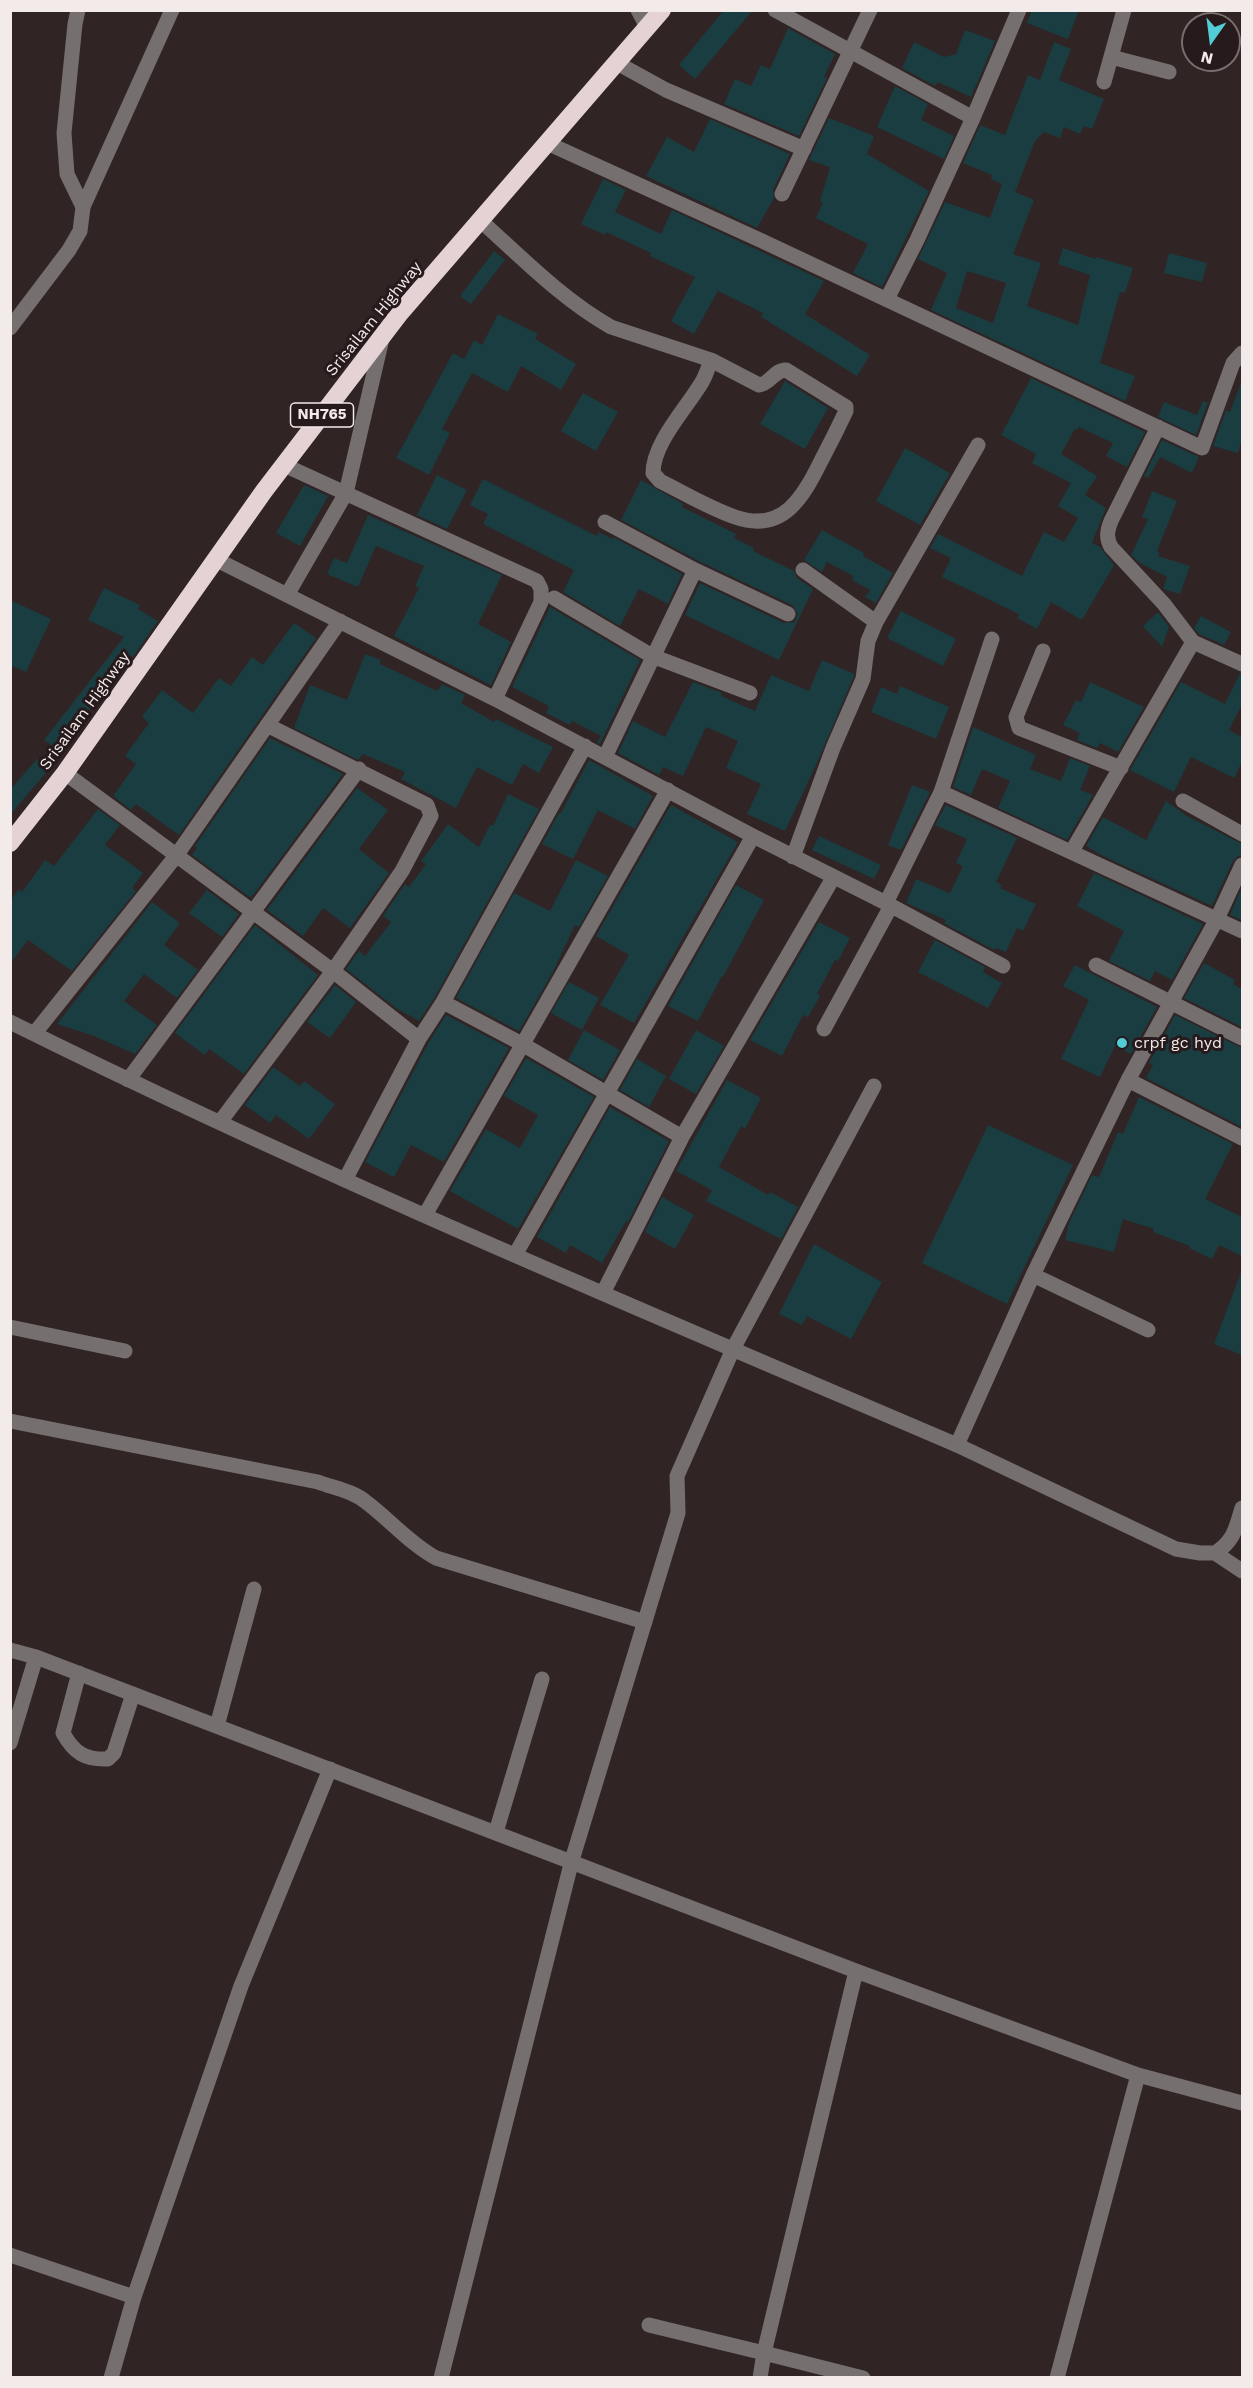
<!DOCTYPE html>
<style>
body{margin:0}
#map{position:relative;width:1253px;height:2388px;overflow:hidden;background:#312425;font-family:"Work Sans",sans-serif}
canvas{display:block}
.frame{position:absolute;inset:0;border:12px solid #f3eaea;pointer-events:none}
.north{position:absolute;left:1181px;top:12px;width:60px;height:60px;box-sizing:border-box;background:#271a1c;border:2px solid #796d6e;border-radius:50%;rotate:194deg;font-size:16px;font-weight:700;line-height:24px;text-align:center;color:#f3eaea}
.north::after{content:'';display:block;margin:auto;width:21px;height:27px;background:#52ccd5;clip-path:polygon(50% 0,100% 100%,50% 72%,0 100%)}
</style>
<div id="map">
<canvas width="1253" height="2388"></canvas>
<div class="frame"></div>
<div class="north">N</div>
</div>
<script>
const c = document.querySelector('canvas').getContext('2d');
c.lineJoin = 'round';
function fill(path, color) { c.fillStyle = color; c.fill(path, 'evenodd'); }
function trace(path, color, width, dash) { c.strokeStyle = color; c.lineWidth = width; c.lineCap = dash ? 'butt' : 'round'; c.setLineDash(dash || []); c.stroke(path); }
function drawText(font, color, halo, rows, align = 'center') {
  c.font = font + ' "Work Sans",sans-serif'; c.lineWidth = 6; c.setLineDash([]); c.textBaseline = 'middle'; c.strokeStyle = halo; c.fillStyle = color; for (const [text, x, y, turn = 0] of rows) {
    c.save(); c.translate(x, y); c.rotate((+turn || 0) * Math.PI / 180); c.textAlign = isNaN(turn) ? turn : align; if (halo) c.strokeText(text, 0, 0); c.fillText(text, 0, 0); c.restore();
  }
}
const building = new Path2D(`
 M724,10H753L695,79L679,65Z
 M1032,10H1079L1068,39L1027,23Z
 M788,28L835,54L824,77L827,78L799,136L724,104L735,79L751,86L761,65L770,69Z
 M965,30L995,41L971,97L938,82L935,86L902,68L914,42L944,57L956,54Z
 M1054,42L1071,49L1059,80L1104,99L1092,129L1084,126L1080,134L1064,127L1060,138L1044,132L1035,141L1015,192L1034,200L1013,254L1041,263L1027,306L1078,325L1090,275L1058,264L1063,248L1095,259L1096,257L1133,268L1125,293L1120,292L1100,363L1135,376L1125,401L931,310L947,273L918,259L945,202L990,218L1002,184L991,179L992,175L963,163L980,125L1005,135L1028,75L1040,80ZM967,271L1006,283L993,323L956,308Z
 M895,86L928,104L921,120L954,136L944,159L877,127Z
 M829,118L874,136L867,154L929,191L882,287L853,273L868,244L816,218L823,202L820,201L830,167L809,160Z
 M710,119L790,154L773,190L774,198L757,228L646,176L667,137L694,152Z
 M603,179L626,190L615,212L661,234L672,210L824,281L805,314L870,355L857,376L761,317L763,313L718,291L694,334L671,321L695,277L650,256L651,253L606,232L605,235L581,224Z
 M494,251L505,260L471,304L460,296Z
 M1169,253L1207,263L1202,282L1164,273Z
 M498,314L538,334L535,339L576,364L561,390L521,366L508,392L472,373L442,429L450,433L429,475L396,458L453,353L464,359L474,340L482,345Z
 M1031,378L1145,432L1127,467L1106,456L1113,443L1079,427L1077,430L1075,429L1061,454L1097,476L1085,495L1106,508L1092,543L1100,547L1114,565L1082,620L1051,602L1037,629L1017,618L1019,614L942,577L951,558L930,548L938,534L1022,576L1044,532L1064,542L1078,518L1058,506L1071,483L1032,463L1036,454L1001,435Z
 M785,381L828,408L805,449L760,424Z
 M1241,383H1242V438L1238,453L1213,446L1226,410L1230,412Z
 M583,393L618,412L596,451L561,431Z
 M1203,401L1208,403L1196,435L1158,417L1164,402L1197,415Z
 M1162,440L1199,457L1192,473L1160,457L1148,478L1144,476Z
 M905,448L950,473L920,525L876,501Z
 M437,475L467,490L447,529L417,515Z
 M483,479L597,536L599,532L612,539L613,537L682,574L668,604L639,589L620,626L563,592L574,570L483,524L488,514L470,505Z
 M641,480L683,504L682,507L736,534L734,538L754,548L753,551L794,571L797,578L813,589L779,660L685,615L700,583L784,623L794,622L798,614L792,605L699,561L621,520Z
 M304,485L328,496L300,546L276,533Z
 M1152,491L1177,501L1157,551L1160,553L1158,556L1190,566L1180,594L1163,589L1167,577L1140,563L1131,555L1148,519L1142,517Z
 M368,515L502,575L478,624L511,642L491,685L394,636L419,588L415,586L424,566L376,546L358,587L327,574L334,558L347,563Z
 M822,530L864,553L863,556L893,573L876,603L865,597L870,590L852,580L853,576L827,562L822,572L804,560Z
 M104,588L140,605L138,609L158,621L133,657L131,656L58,750L44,740L124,637L88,620Z
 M10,600L51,619L26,672L10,665Z
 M550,607L640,660L600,744L597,742L601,736L572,721L570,725L546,713L549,706L512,687Z
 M901,611L956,639L943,666L887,638Z
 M1158,612L1169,627L1162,647L1143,626Z
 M1201,616L1231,632L1224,645L1199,634L1194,628Z
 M294,623L316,638L179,835L136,804L131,810L113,796L136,764L125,756L149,723L142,717L162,690L193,713L219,678L231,686L252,657L263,665Z
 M365,654L381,660L380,664L437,691L442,684L465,695L461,703L494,722L496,719L553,747L539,773L523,764L512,785L477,767L456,808L401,779L405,772L363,754L358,760L294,728L310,685L347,700Z
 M822,660L854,674V676L816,765L785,831L747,814L761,784L726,768L738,741L706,727L683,776L663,767L659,775L618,753L633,721L665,737L693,682L722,693L721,696L755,711L771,675L809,691Z
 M1240,673L1242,674V704L1229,730L1242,737V762L1234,778L1191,757L1174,792L1130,770L1181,682L1225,704Z
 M1090,682L1144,707L1118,752L1100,743L1097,748L1077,740L1080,733L1063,725L1076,700L1081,702Z
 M900,686L949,707L936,739L871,712L881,687L897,694Z
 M973,727L1036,755L1030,769L1061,781L1070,758L1090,766L1080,790L1093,795L1067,840L998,808L1010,781L982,769L971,795L953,787Z
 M270,738L343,774L251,898L192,855L197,848L195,846Z
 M37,759L49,769L10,815V790Z
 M589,760L653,796L635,829L598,810L573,859L542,844L559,813H561Z
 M912,785L930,792L901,850L888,845Z
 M357,788L388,810L359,849L389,873L350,928L323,908L303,936L267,910Z
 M508,794L539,809L435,997L419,1021L396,1008L346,969L359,951L365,956L391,922L383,916L405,884L409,887L426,864L421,861L448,824L479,847L490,825L493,826Z
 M1166,801L1187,816L1242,844V855L1237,857L1233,861L1212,906L1103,856L1086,846L1103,817L1146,840Z
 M671,805L738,842L634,1023L600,1005L629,955L596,936Z
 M946,805L1017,838L996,882L1002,885L1000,888L1036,904L1023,931L1017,928L1006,952L996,948L994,950L944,923L946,920L906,903L916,879L950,893L963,866L956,863L967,839L935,825Z
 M98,809L120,825L105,845L143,873L132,888L136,891L72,971L28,940L10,964V901L19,889L22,892L45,860L54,866Z
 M819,836L881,865L874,879L812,850Z
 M576,860L608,876L579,927L575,925L553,972L519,1031L456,998L514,893L550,911Z
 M1094,873L1203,924L1172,980L1155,971L1150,981L1109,961L1124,931L1077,906Z
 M736,885L764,900L723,977L722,976L698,1021L668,1006Z
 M1242,887V920L1230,915Z
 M207,890L239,914L222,937L189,913Z
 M152,902L180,923L164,945L198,970L177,998L144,974L124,1001L157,1025L135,1054L94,1036L57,1024Z
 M819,922L850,938L838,961L835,960L817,994L820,996L808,1017L803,1015L782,1056L750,1040Z
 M255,925L318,975L244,1074L209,1049L205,1055L175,1033Z
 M935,940L985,967L983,972L1002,983L988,1008L918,972Z
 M1204,963L1235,980L1233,984L1242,989V1027L1184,998Z
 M1075,965L1157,1007L1131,1054L1115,1046L1100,1077L1061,1059L1089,1000L1063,986Z
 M569,982L599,998L582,1030L551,1013Z
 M335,985L356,1002L330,1038L307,1022Z
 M446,1015L509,1048L444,1162L411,1145L394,1177L365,1162L429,1042Z
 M1175,1015L1242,1048V1127L1146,1078L1153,1065L1149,1063Z
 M584,1030L620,1050L603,1080L568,1060Z
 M696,1030L724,1046L696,1094L669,1079Z
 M526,1058L594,1097L518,1229L450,1191L486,1129L520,1148L538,1115L504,1096Z
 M637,1059L666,1076L649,1107L620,1090Z
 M273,1067L300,1086L304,1081L335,1104L309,1139L276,1115L270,1123L245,1105Z
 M727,1080L761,1098L745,1129L741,1126L719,1167L768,1195L770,1192L798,1207L781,1239L706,1201L712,1190L676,1171Z
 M1139,1097L1233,1144L1205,1199L1242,1217V1256L1219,1245L1212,1259L1189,1248L1190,1246L1153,1232L1154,1229L1123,1219L1114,1252L1065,1240L1069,1223L1092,1175L1099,1177L1118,1132L1123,1134Z
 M610,1107L669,1141L628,1222L626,1221L602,1263L570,1245L566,1253L537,1237Z
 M988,1125L1073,1165L1007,1304L922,1263Z
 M662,1197L694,1215L675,1249L645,1232Z
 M814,1244L882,1282L851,1339L807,1316L802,1325L779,1314Z
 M1241,1272L1242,1273V1355L1214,1344Z`);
const minor = new Path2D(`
 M638,10L647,27
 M775,10L973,118
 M1111,57L1169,72
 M617,63L666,90L804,149
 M1104,82L1124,10
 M547,143L760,240L1202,448L1233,363L1242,353
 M782,194L870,10
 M83,207L172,10
 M481,221C522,258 563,300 611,327L711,360C708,368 706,375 702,382C686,409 653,443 653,473L660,481C684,493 709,508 735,517C783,534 803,497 821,461C830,444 838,428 846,411V407L786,370C774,370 770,384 759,385L711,360
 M887,299L917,240L973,118L1019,10
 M10,328L69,250L80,231L83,207L67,174L64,133L75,24L78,10
 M1158,427L1111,521C1107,531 1106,538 1111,547L1164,604L1193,642L1242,664
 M284,465L537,581L541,589V602L495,699
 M605,522L695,570L605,757
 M217,560L495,699L753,836L886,903L1003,966
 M695,570L788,614
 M803,570L876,622
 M287,595L346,493L382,339
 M554,598L652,656L750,693
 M992,639L941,792L1242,931
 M1043,651L1016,717L1019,728L1121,768
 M65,773L333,971L419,1039
 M1183,801L1242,834
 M1072,851L1193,642
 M793,857L833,748L863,679L868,641L876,622L978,445
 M1242,865L1217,919L1128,1080L1033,1275L957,1445L1176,1549L1200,1553H1215L1242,1571
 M886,903L941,792
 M1096,965L1242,1038
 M443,1002L522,1044L682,1137
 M10,1022C320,1176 639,1309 957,1445
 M824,1029L891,906
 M34,1034L176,856L340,621
 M128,1080L359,769
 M1128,1080L1242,1138
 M220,1122L333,971L402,871L431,816L427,805L267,725
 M345,1180L419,1039L443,1002L585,746
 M425,1215L668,790
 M515,1255L753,836
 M1033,1275L1148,1330
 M603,1293L682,1137L833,878
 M10,1327L125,1351
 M10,1421L318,1482C334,1488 353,1491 366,1502C390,1520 409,1543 436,1558L645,1622
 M1215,1553C1234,1541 1236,1528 1242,1508
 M10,1650L36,1657L856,1971L1138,2075L1242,2103
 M79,1673L63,1733C74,1753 85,1760 108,1759L114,1753L133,1694
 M217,1726L254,1589
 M10,1743L36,1657
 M496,1832L542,1679
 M10,2255L134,2297L241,1986L330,1769
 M649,2325L764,2353L856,1971
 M111,2378L134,2297
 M441,2378L572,1860L678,1513L677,1476L733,1349L874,1086
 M760,2378L764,2353L863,2378
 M1057,2378L1138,2075`);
const highway = new Path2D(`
 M10,843L65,773L264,491L400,313L662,10`);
const markers = [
 [1122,1043,6,"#52ccd5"]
];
const shields = [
 [322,415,63]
];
const shieldNames = [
 ["NH765",322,415]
];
const streetNames = [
 ["Srisailam Highway",374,319,-51],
 ["Srisailam Highway",85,711,-54]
];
const poiNames = [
 ["crpf gc hyd",1134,1043]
];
fill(building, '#193d40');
trace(minor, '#766f6f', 15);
trace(highway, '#e4d2d4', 18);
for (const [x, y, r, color] of markers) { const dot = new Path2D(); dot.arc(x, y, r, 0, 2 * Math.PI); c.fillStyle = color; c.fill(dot); trace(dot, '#271a1c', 2); }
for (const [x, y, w] of shields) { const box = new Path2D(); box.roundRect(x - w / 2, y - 12, w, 24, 4.5); c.fillStyle = '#271a1c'; c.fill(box); trace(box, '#f3eaea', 1.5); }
drawText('bold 15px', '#f3eaea', null, shieldNames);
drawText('16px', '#f3eaea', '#271a1c', streetNames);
drawText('16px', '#f3eaea', '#271a1c', poiNames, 'left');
</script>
